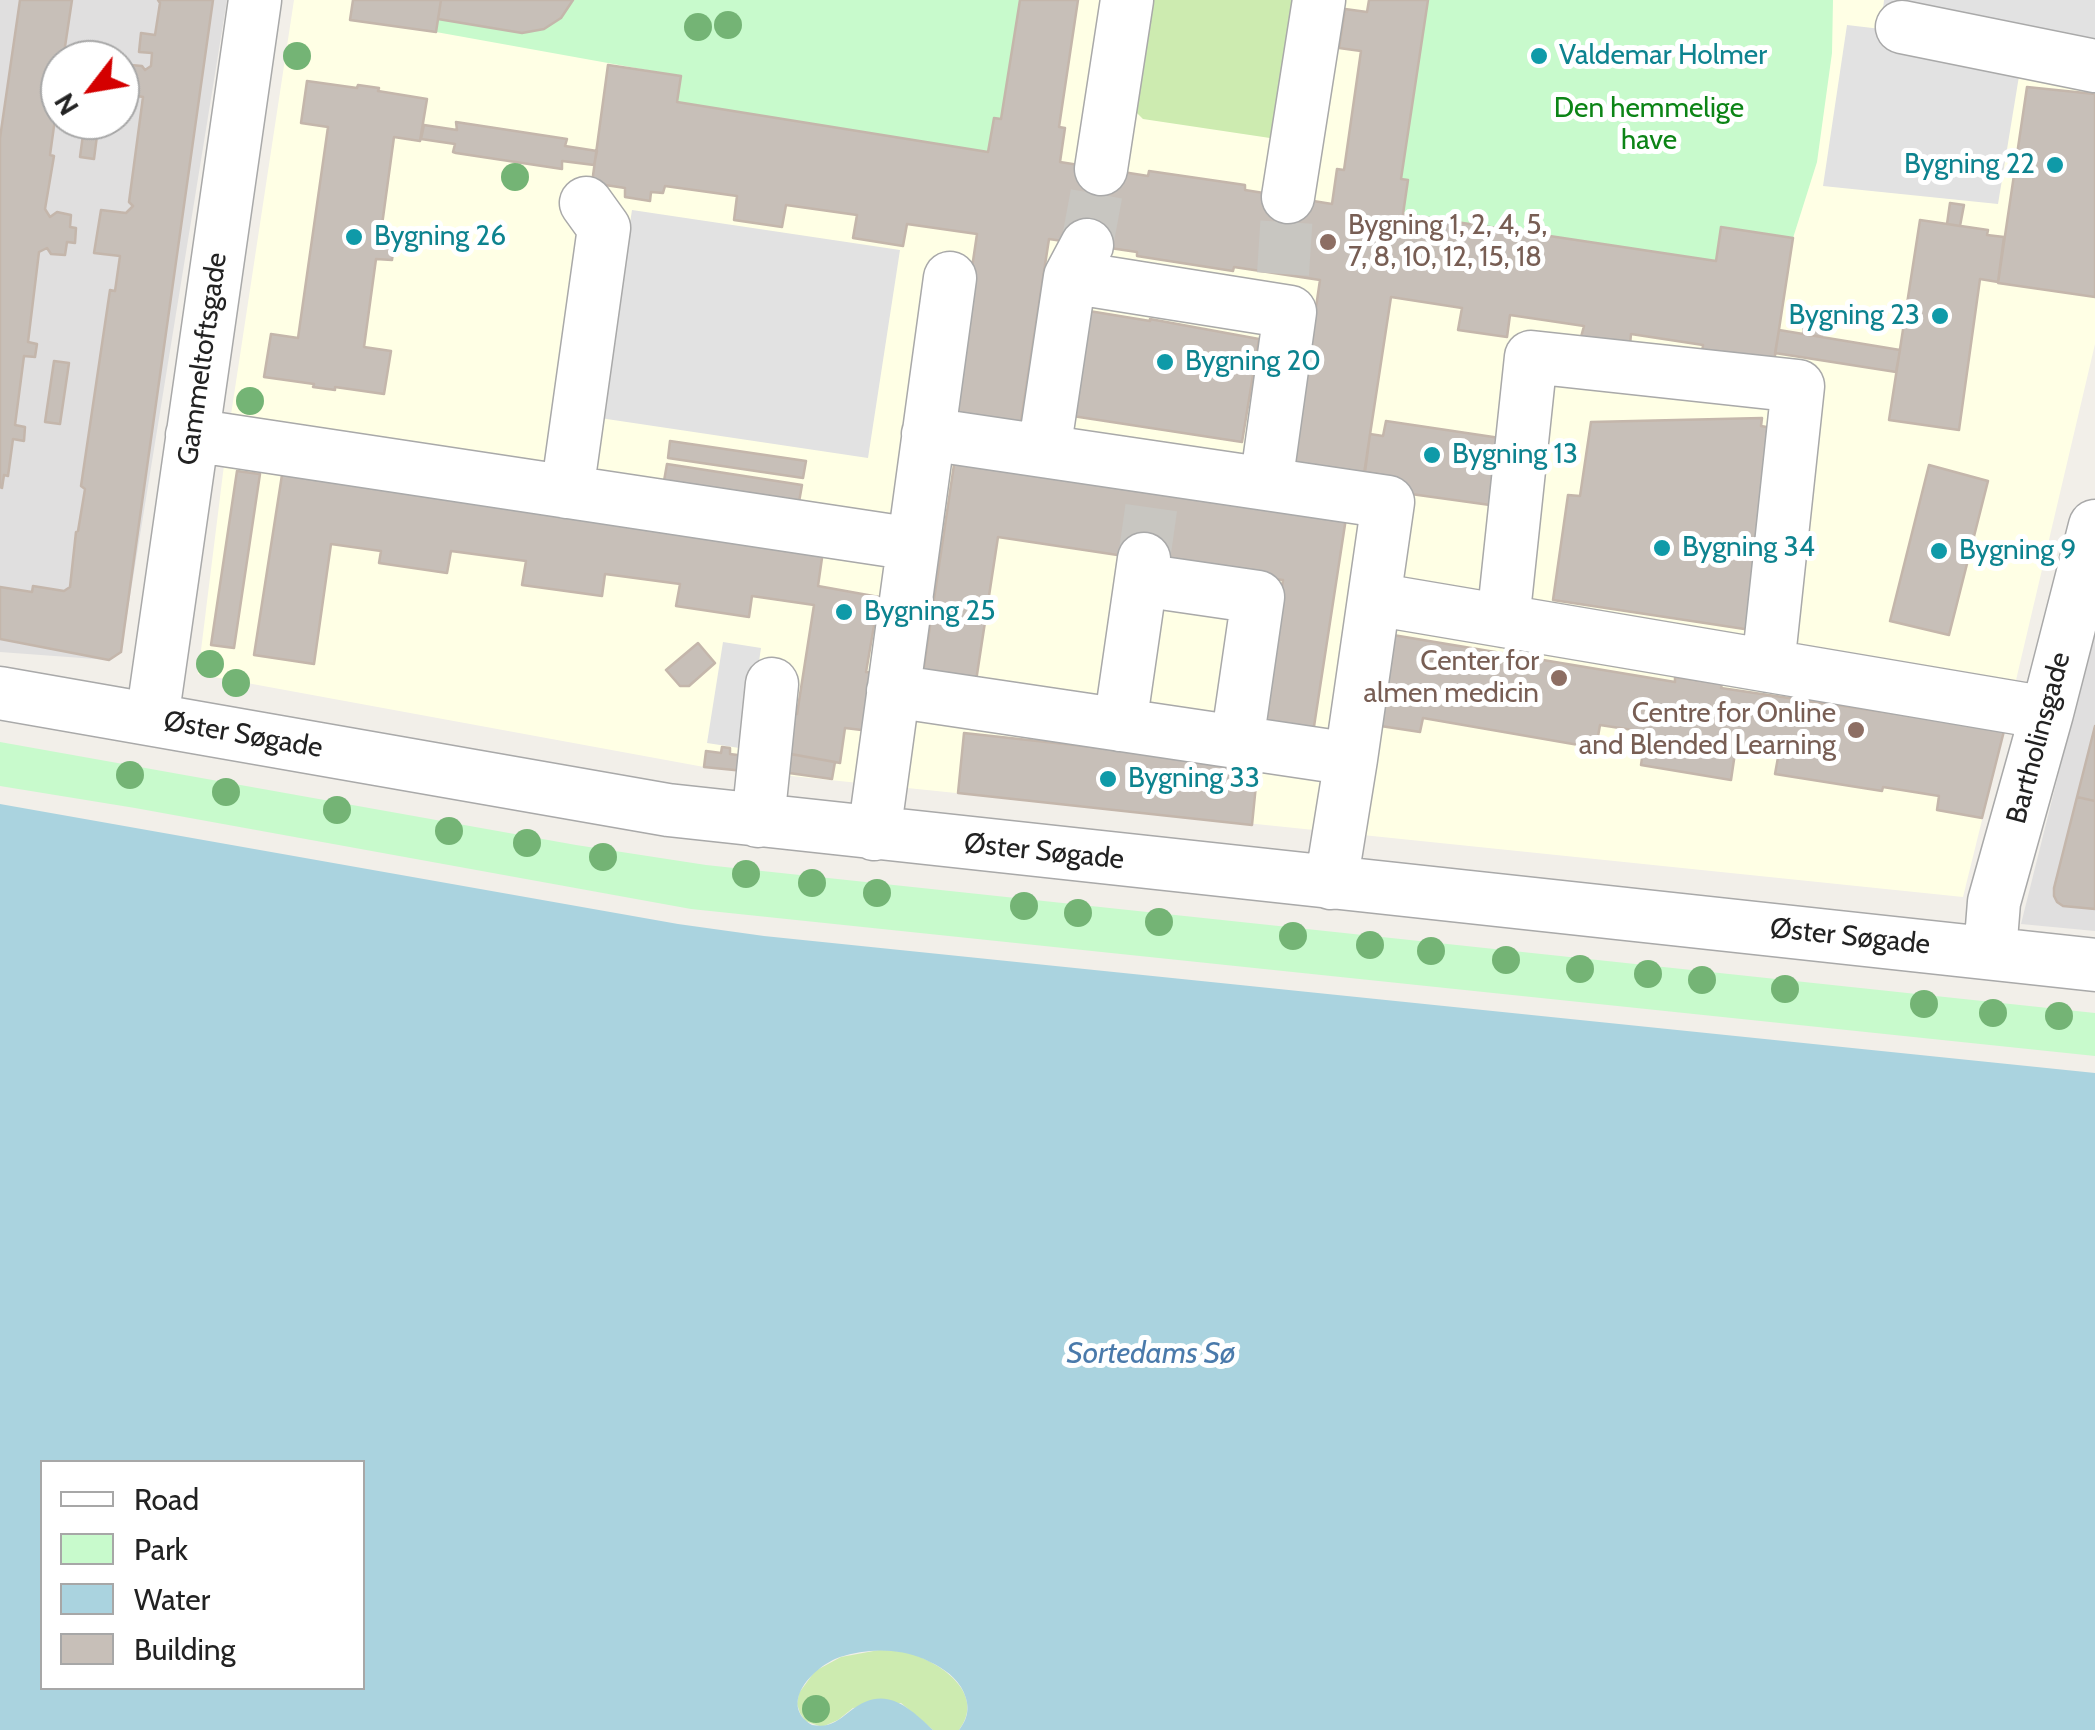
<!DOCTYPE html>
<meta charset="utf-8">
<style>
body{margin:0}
#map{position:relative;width:2095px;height:1730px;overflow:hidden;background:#f2efe9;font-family:Cabin,sans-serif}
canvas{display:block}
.legend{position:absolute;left:40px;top:1460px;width:325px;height:230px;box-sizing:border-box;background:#fff;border:2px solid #a7a7a7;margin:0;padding:12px 18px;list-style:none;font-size:30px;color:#222}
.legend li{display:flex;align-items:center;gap:20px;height:50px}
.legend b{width:50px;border:2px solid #a7a7a7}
.north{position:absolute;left:40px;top:40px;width:100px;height:100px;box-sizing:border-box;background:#fff;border:2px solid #a7a7a7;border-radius:50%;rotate:239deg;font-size:28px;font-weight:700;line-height:40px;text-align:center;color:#222}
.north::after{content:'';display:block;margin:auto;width:35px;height:45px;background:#d40000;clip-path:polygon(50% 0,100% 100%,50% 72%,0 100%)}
</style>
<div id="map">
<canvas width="2095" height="1730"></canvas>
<ul class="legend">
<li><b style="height:12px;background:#fff"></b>Road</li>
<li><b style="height:28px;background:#c8facc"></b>Park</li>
<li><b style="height:28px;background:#aad3df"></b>Water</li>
<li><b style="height:28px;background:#c7bfb8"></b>Building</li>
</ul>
<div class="north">N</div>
</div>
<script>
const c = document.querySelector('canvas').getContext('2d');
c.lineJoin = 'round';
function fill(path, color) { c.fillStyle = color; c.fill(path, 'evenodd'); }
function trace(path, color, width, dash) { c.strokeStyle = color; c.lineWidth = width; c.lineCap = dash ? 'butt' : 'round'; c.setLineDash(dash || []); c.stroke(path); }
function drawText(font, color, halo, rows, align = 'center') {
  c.font = font + ' Cabin,sans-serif'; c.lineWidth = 10; c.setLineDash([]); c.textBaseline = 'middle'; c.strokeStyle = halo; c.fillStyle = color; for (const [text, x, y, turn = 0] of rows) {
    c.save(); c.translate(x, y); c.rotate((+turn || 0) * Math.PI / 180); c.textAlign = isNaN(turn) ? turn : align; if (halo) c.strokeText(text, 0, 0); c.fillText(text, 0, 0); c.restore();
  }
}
const residential = new Path2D(`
 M0,0H227L121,652L109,660L0,652ZM60,60H120V120H60Z
 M2095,628V931L2021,924Z`);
const education = new Path2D(`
 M294,0H2095V344L2005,727L1963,897L704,767L198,674L227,441Z`);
const grass = new Path2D(`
 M1142,0H1303L1280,131L1270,138L1143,119L1134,110Z
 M879,1650C890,1650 901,1651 912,1654C943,1664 986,1695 959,1730H933L901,1703L853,1708L838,1720L822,1727L805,1721L800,1713L797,1704L799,1693L815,1671L841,1657Z`);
const park = new Path2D(`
 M441,0H1020L1001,119L994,118L988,152L677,102L680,76L436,32Z
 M1428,0H1833L1832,53L1817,162L1793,238L1721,227L1716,261L1403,214L1408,180L1401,179Z
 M0,742L576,845L706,865L2095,1013V1056L691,909L135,808L0,786Z`);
const parking = new Path2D(`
 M1884,0H2095V79L2020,70L1998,204L1823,186L1847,25L1881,29Z
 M632,210L900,250L868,458L600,418Z
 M723,642L761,648L746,749L707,743Z`);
const water = new Path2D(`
 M0,804L678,924L764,936L2095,1073V1730H959C970,1716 970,1703 961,1687C952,1673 939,1666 924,1659C898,1648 867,1648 840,1657C814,1666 777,1704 812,1725C829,1728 836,1722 849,1712C883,1684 906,1704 933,1730H0ZM42,1462H362V1688H42Z`);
const building = new Path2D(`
 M20,0H72L63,60H60V83L50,155L54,156L45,209L50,217L57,212L71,215L70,227L76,228L75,243L67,242L65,255L51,254L47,248L39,252L28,342L37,344L35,357L24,356L15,425L25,427L24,441L13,439L8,476L4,475L2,488L0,487V138Z
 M158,0H213L124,630L121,652L109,660L0,639V587L32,592L33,586L64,591L70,587L76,532L78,531L85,489L81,486L110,290L115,291L120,256L94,253L101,210L126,213L133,206L129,202L143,97L120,93V64L142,66L145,70L151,66L152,53L139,52L141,33L155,35L160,3Z
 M353,0H441L436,32L350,20Z
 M441,0H573L561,18L544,29L522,33L438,19Z
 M1020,0H1078L1059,127L1065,128L1060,162L1148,176L1149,171L1245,185V190L1332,204L1337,169L1344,170L1361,51L1339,48L1345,9L1367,12L1369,0H1428L1401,179L1408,180L1403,214L1716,261L1721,227L1793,238L1774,362L1702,352L1703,345L1631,334L1629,356L1578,348L1584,326L1510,315L1507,337L1458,330L1462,308L1391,297L1362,487L1291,477L1320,280L1234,267L1233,271L1137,256V252L1049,239L1019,434L949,424L977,234L907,224L903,246L853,238L857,215L786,205L782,227L734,220L737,196L665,186L663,193L651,192L650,201L625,197V188L592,183L608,65L681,76L677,102L988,152L994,118L1001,119Z
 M307,81L357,88L358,85L379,88L378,91L427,99L420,141L394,137L382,225L383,227L396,229L392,260L376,259L364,347L391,351L384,394L335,387V390L313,387L314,384L264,377L271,334L298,338L328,127L301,123Z
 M2027,87L2095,94V297L1998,283Z
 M85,120H99L94,159L80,157Z
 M456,122L567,139L565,146L597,151L594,165L562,161V169L456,153L453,152L455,144L421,139L424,125L457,130Z
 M1950,203L1964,205L1960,226L1947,224Z
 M1920,220L1988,230L1987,235L2004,237L1998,282L1980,279L1959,430L1889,420Z
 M1083,310L1150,321V319L1259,339L1242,442L1066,415Z
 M1805,319L1825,322L1822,337L1803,334Z
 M1779,330L1900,350L1896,372L1775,353Z
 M54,361L69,363L60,424L45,422Z
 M1762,418L1761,426L1783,430L1751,630L1553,600L1568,495L1580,496L1591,422Z
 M1386,421L1500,438L1490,505L1375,489L1378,474L1365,472L1370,434L1383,436Z
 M670,441L806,461L803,478L668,458Z
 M955,458L1346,518L1313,733L1260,724L1283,580L1144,559L998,537L976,681L923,673Z
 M284,462L823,551L818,586L879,597L866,672L878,674L870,731L845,728L840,763L785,753L790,713L797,714L814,605L752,596L749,617L676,606L680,584L605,574L602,596L522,585L526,561L451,551L447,573L379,563L381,551L331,544L314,664L254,655Z
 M667,464L802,485L799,502L664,481Z
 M1929,465L1988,481L1949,635L1890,621Z
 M237,471L260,474L234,648L211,645Z
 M1387,634L1675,682V677L1722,684L1721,688L1959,723L2005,727L1982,818L1937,810L1939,796L1883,787L1882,791L1775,774L1779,752L1736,746L1731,780L1641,765L1646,732L1600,725L1596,748L1423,718L1420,732L1374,725Z
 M698,643L715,663L689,686H680L666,670Z
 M2095,726V801L2077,797Z
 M964,733L1258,765L1252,825L958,793Z
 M722,747L730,748V754L745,756L744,771L704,767L706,751L721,753Z
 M791,754L835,762L832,779L789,773Z
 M2077,797L2095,801V909L2063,906L2057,902L2054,896V888Z`);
const minorTunnel = new Path2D(`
 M1087,245L1101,169
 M1283,274L1288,197
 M1144,559L1154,488`);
const minor = new Path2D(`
 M1902,27L2095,66
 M1101,169L1127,0
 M1288,197L1319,0
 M1087,245L1070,277L1290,312L1266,484
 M192,435L913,544
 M1044,451L1070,277
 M567,492L604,228L586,203
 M1141,580L1258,597L1237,742
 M1374,599L2047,713
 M1503,621L1531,357L1798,386L1768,666
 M893,691L1351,759L1388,502L928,434
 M0,693L668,810L2095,965
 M152,719L255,0
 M1120,725L1144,559
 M758,821L772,684
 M874,834L950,278
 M1331,883L1351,759
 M1990,952L1994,902L2047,713L2095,526`);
const trees = [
 [728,25],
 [698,27],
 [297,56],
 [515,177],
 [250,401],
 [210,664],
 [236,683],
 [130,775],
 [226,792],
 [337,810],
 [449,831],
 [527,843],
 [603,857],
 [746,874],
 [812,883],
 [877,893],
 [1024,906],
 [1078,913],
 [1159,922],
 [1293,936],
 [1370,945],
 [1431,951],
 [1506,960],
 [1580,969],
 [1648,974],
 [1702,980],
 [1785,989],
 [1924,1004],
 [1993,1013],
 [2059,1016],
 [816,1709]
];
const markers = [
 [1539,56,10,"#0f9aa8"],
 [2055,165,10,"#0f9aa8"],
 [354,237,10,"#0f9aa8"],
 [1328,242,10,"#8d6e63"],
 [1940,316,10,"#0f9aa8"],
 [1165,362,10,"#0f9aa8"],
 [1432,455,10,"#0f9aa8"],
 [1662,548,10,"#0f9aa8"],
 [1939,551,10,"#0f9aa8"],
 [844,612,10,"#0f9aa8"],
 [1559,678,10,"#8d6e63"],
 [1856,730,10,"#8d6e63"],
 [1108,779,10,"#0f9aa8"]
];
const cultureNames = [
 ["Valdemar Holmer",1559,56],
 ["Bygning 22",2035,165,"right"],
 ["Bygning 26",374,237],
 ["Bygning 23",1920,316,"right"],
 ["Bygning 20",1185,362],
 ["Bygning 13",1452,455],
 ["Bygning 34",1682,548],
 ["Bygning 9",1959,551],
 ["Bygning 25",864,612],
 ["Bygning 33",1128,779]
];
const parkNames = [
 ["Den hemmelige",1649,109],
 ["have",1649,141]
];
const educationNames = [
 ["Bygning 1, 2, 4, 5,",1348,226,"left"],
 ["7, 8, 10, 12, 15, 18",1348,258,"left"],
 ["Center for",1539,662],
 ["almen medicin",1539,694],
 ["Centre for Online",1836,714],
 ["and Blended Learning",1836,746]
];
const streetNames = [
 ["Gammeltoftsgade",203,359,-82],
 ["Øster Søgade",243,735,10],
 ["Bartholinsgade",2039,738,-75],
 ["Øster Søgade",1044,852,6],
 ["Øster Søgade",1850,937,6]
];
const waterNames = [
 ["Sortedams Sø",1151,1354]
];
fill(residential, '#e0dfdf');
fill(education, '#ffffe5');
fill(grass, '#cdebb0');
fill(park, '#c8facc');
fill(parking, '#e2e2e2');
fill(water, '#aad3df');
fill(building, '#c7bfb8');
trace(building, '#c4b6ab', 2.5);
trace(minorTunnel, '#c8c6c1', 52, [52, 26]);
trace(minor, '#a9a9a9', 55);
trace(minor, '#fff', 52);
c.fillStyle = '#74b475';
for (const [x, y] of trees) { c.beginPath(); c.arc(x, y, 14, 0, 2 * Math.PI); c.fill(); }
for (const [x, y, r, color] of markers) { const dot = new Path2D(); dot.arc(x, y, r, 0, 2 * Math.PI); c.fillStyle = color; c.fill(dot); trace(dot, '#fff', 4); }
drawText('28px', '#0d838f', '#fff', cultureNames, 'left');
drawText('28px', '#0c8416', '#fff', parkNames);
drawText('28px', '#785e54', '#fff', educationNames, 'right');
drawText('28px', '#222', '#fff', streetNames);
drawText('italic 30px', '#4a7aab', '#fff', waterNames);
</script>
